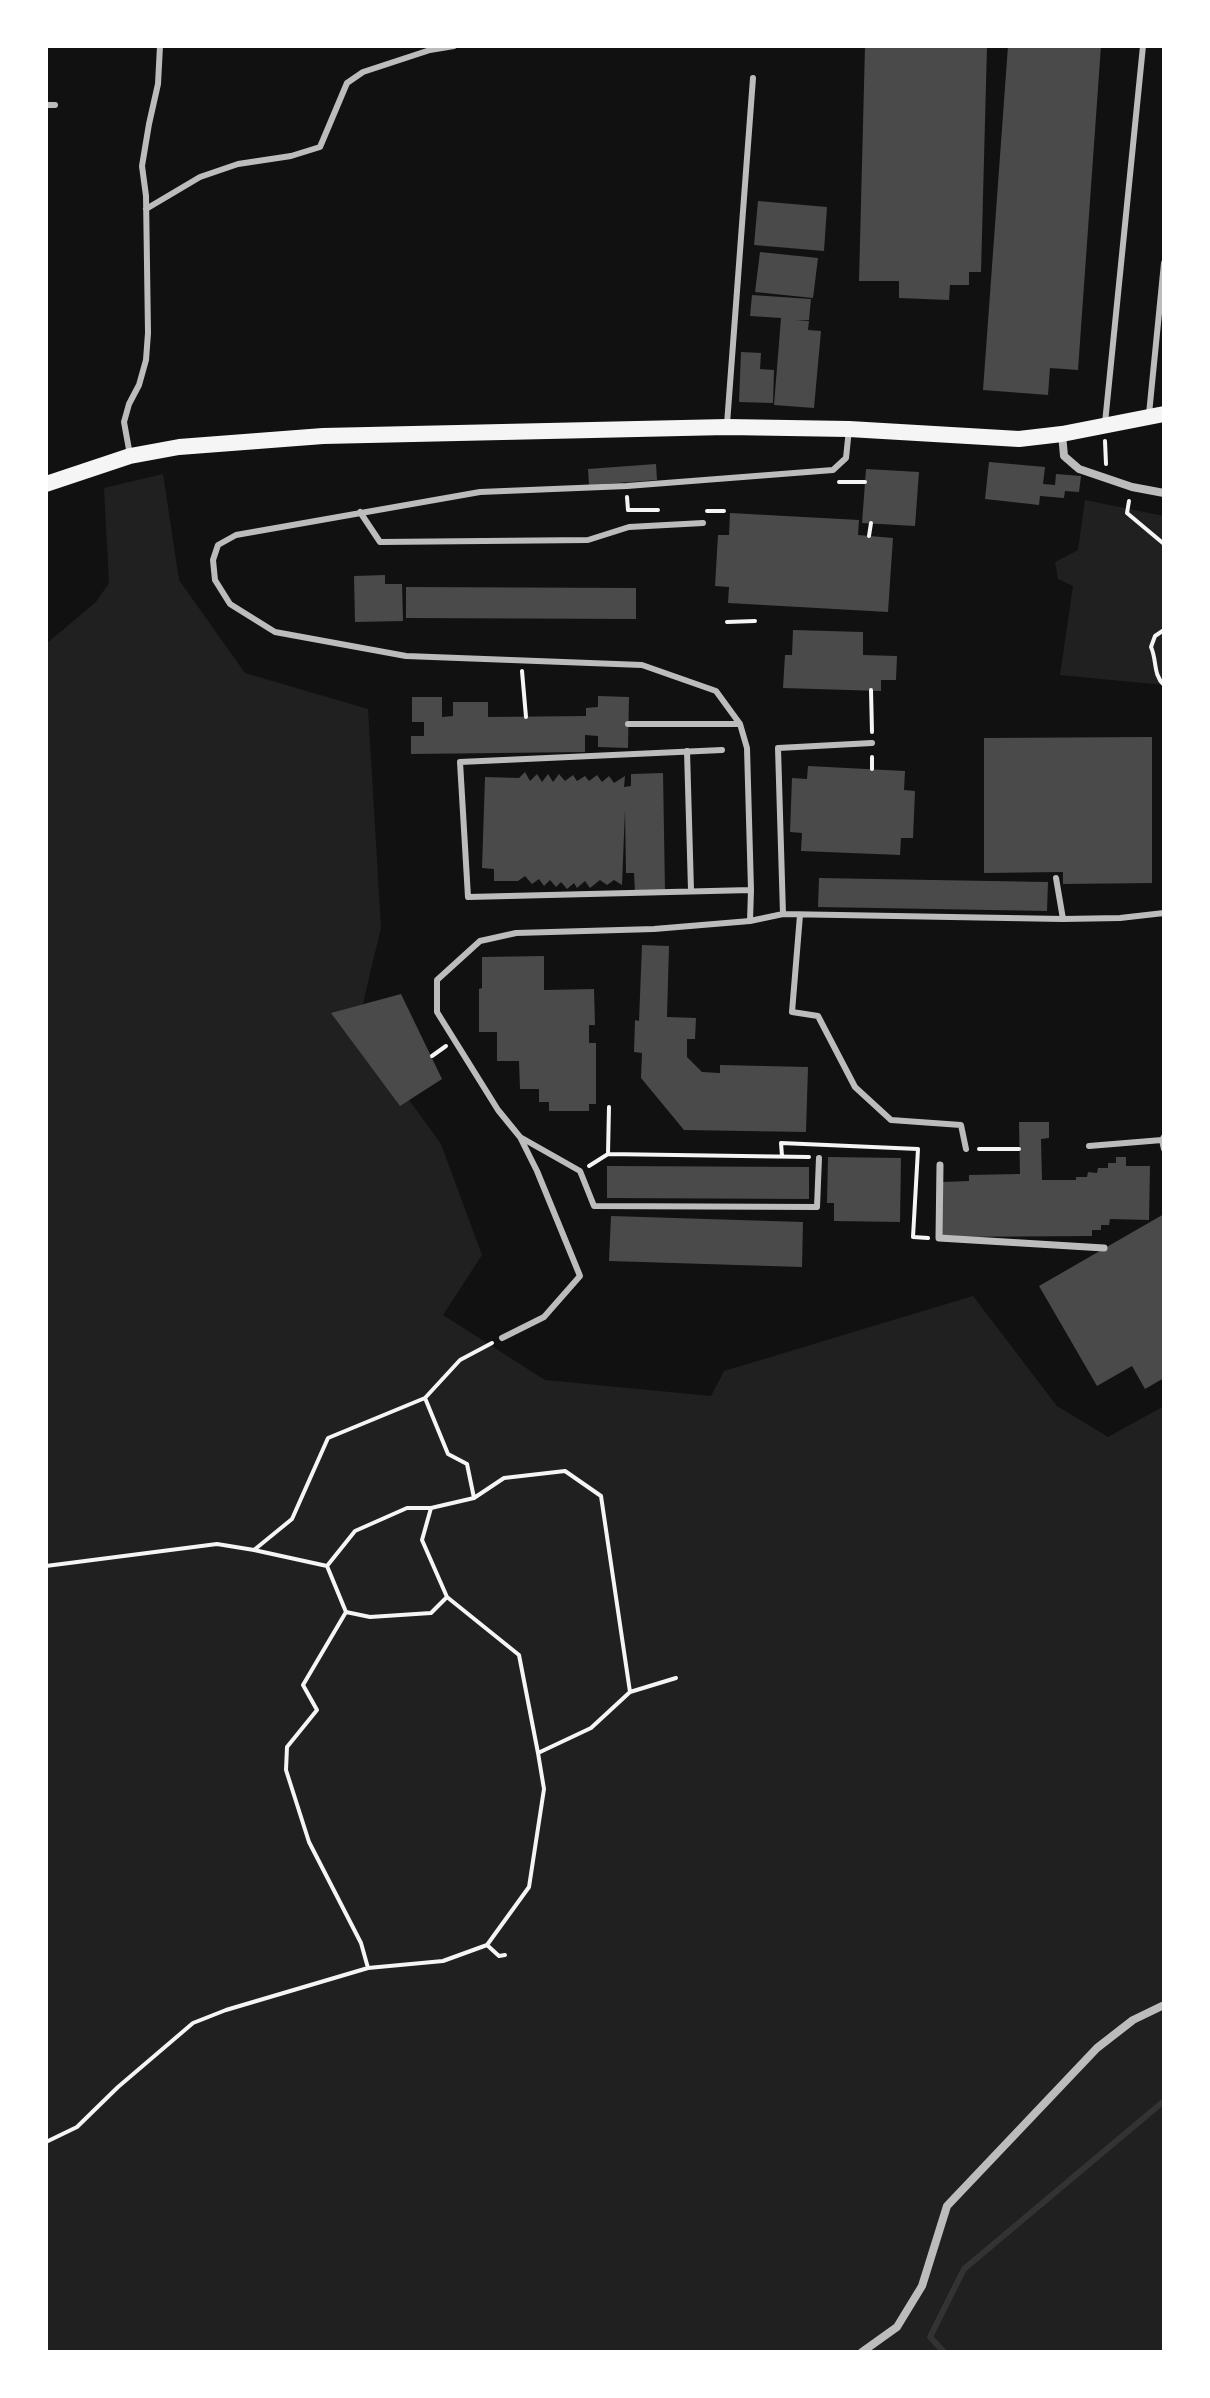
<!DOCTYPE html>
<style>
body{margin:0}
#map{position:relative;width:1210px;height:2398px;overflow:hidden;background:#111;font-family:Inter,sans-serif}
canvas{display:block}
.frame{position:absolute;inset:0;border:48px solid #fff;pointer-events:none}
</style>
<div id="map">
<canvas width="1210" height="2398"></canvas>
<div class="frame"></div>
</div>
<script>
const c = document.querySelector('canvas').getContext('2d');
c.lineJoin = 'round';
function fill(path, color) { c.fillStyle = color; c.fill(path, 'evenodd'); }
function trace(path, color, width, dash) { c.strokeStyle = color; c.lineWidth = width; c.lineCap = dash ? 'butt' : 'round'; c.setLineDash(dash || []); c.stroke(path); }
const green = new Path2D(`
 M163,474L179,580L245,673L368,709L381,928L357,1028L441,1144L482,1255L443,1315L545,1380L711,1396L724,1371L973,1296L1057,1406L1108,1437L1164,1406V2352H46V644L96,602L109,583L104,488Z
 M1085,500L1164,516V685L1060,675L1073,586L1058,579L1055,562L1078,550Z`);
const stream = new Path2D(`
 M944,2352L930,2337L964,2269L1164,2101`);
const building = new Path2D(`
 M865,46H987L981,272H969V285H950L949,300L899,298V281H859Z
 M1008,46H1101L1078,370L1050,368L1048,395L983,390Z
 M758,201L827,207L824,251L754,245Z
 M760,252L818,258L813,298L755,292Z
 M752,295L811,299L809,320H796L809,321L808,330L821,331L814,408L774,405L781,318L750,316Z
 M741,352L761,353L760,369L774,370L773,403L739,402Z
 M989,462L1045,467L1043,484L1055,485L1056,474L1081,476L1079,492L1065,491L1064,498L1040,496L1039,505L985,499Z
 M656,464L657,480L589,485L588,469Z
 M866,469L919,472L915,526L862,523Z
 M730,513L859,520L858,535L893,538L888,612L728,603L729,587L715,586L718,535H729Z
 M385,575V584H402L403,621L355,622L354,576Z
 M406,587L636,588V619L406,618Z
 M793,630L863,632V655L897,656L896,680H881V691L783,688L785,655H792Z
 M598,696L629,697L628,748L598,747V736L585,735V752L411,754V736H424V722H412V697H442V717L453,716V702H488V717L586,716V708L598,707Z
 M1152,737V883L1063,884V872L984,873V738Z
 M808,766L905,771L904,790L915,791L913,838H901L900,855L801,851L802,833L790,832L792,778L807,779Z
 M525,772L530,781L537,774L542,782L548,774L553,782L559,774L565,781L573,775L577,781L585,776L589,781L597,775L602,782L609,776L614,783L625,776L624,787L631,786V774L663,773L665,891L635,892L634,873H626L625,810L622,885L614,880L607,885L600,880L590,888L585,881L577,888L574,883L567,889L561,882L556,887L550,880L544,886L539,879L532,884L525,876L518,881H494V869L482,868L485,777L519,778Z
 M819,878L1048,882L1047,911L818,907Z
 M642,945L669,946L667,1017L696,1018L695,1039H687V1057L702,1072L720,1073V1065L808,1067L806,1132L684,1130L641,1078L642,1053L634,1052L635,1020L639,1021Z
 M544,956V990L594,989L595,1025H589V1043H596V1104H589V1111H549V1102H539V1089H520L519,1061H497V1032H479V989L482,988V957Z
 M401,994L442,1079L400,1106L331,1013Z
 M1019,1122H1049V1138L1041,1139L1042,1180H1076V1177H1087L1088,1172L1097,1173L1098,1168H1108V1163H1116V1157H1126V1166H1150L1149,1220L1110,1219L1109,1225H1101V1230H1092V1236L942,1237V1182L969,1181V1175L1020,1174Z
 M828,1157L901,1158L900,1222L834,1221V1203H827Z
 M607,1166L809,1167V1199L607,1198Z
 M1164,1214V1378L1145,1389L1132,1366L1097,1386L1039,1286Z
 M611,1216L803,1222L802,1267L609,1261Z`);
const path = new Path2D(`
 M1105,441L1106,464
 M839,482H865
 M627,497L628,510H658
 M1129,501L1127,513L1164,544
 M707,511H724
 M869,536L871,523
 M727,622L755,621
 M1164,630L1155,636L1151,647C1157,660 1153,675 1164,685
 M522,671L526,717
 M871,690L872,732
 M872,757V769
 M432,1056L446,1046
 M979,1149H1019
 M608,1154L609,1107
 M782,1156L781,1143L918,1149L913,1237L928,1238
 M589,1166L608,1154L809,1157
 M492,1343L460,1360L425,1398L448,1454L467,1464L474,1498L504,1478L565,1471L601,1496L630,1692L676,1678
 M474,1498L431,1508L422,1540L447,1597L519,1655L538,1753L591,1728L630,1692
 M46,1566L217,1544L254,1550
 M327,1566L355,1531L407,1508H431
 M346,1612L370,1617L431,1613L447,1597
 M487,1945L499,1956L505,1955
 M368,1968L361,1943L309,1842L286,1770L287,1747L317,1710L303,1685L346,1612L327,1566L254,1550L292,1519L328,1438L425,1398
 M46,2142L77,2127L118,2087L193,2023L226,2010L368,1968L443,1961L487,1945L529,1887L544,1789L538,1753`);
const service = new Path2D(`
 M46,105H55
 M146,209L200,177L238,164L291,156L320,147L347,83L363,72L430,50L454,46
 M1149,414L1164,263
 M1105,423L1143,46
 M727,424L753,78
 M130,455L124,422L129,404L139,385L146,360L148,333L146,196L142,166L149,124L158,84L160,46
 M360,512L380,542L588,540L629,527L703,523
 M628,724H740
 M722,750L460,762L468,897L751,890
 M687,751L691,890
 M1056,878L1063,919
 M783,914L778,748L872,743
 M800,915L792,1012L818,1016L855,1087L891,1120L961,1125L966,1149
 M750,921L783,914L1063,919L1120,918L1164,913
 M1164,1137L1162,1140L1164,1149
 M1089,1146L1162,1140
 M819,1158L817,1207L594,1206L580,1171L520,1137L498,1110L437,1012V980L480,941L516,933L654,929L750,921L751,890L747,748L740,724L716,691L642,665L406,656L275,632L230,604L215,580L213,560L218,545L236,535L480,492L627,486L833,470L846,458L849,429
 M502,1338L544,1317L580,1276L537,1171L520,1137`);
const pedestrian = new Path2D(`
 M940,1165L939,1238L1104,1248`);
const minor = new Path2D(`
 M1062,434L1064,456L1079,469L1132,487L1164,493
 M862,2352L897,2327L922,2286L947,2206L1097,2048L1133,2020L1164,2005`);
const secondary = new Path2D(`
 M46,484L130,456L179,447L323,436L727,427L849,429L1019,439L1062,434L1164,414`);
fill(green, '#202020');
trace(stream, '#333', 6);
fill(building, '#4a4a4a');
trace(path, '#f5f5f5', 4);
trace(service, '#bcbcbc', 6);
trace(pedestrian, '#bcbcbc', 7);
trace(minor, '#bcbcbc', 8);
trace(secondary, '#f5f5f5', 16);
</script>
